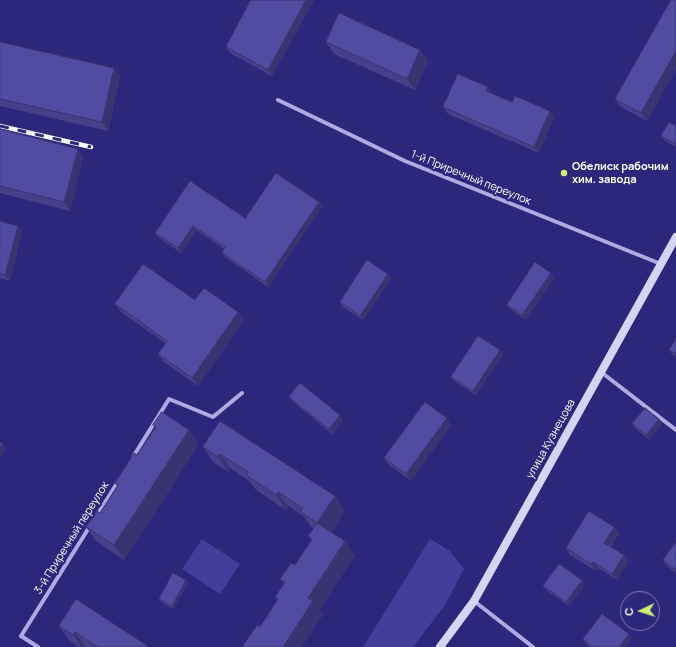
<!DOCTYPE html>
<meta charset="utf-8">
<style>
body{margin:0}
#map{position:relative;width:676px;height:647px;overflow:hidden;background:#2d277b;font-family:Manrope,sans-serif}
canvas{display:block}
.north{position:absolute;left:620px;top:591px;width:40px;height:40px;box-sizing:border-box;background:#2d277b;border:1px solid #817db0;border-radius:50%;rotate:266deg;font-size:11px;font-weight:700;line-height:16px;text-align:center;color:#fff}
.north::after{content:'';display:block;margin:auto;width:14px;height:18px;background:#d0ec70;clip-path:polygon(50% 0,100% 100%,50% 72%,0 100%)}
</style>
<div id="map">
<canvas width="676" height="647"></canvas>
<div class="north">С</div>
</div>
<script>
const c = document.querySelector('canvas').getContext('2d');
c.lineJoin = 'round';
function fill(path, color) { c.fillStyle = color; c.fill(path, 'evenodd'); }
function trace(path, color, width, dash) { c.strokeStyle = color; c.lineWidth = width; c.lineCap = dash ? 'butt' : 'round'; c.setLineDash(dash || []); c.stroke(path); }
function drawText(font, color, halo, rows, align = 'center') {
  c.font = font + ' Manrope,sans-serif'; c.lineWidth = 4; c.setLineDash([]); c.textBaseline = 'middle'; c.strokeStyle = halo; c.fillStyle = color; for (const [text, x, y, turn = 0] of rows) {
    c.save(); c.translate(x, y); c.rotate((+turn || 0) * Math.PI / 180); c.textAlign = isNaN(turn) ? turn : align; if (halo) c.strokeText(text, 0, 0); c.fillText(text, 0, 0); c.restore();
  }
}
const green = new Path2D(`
 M202,539L240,564L220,594L182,569Z
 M430,539L450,551L464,569L445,605L413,647H363Z`);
const minor = new Path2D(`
 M278,100L405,161L661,264
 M601,372L676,430
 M133,457L169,399L213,417L242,393
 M96,517L119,480
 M474,601L533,647
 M38,647L21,636L90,526`);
const secondary = new Path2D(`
 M440,647L474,601L676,237`);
const rail = new Path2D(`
 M0,126L91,147`);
const wall = new Path2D(`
 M251,0H314L272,76L230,53L226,47Z
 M669,0H676V69L647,121L621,107L615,99L671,1Z
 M0,42L120,76L108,131L0,106Z
 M326,42L420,50L428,61L415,90L334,54Z
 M512,102L554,117L539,153L448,114L443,107Z
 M676,126V147L664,140L661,136Z
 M0,129L83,157L70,211L0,193Z
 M190,181L245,218L319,202L322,207L268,287L225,257L222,253L224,249L196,230L181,253L158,237L155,233Z
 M0,221L18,226L22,232L10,281L0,278Z
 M391,278L363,320L343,307L340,302Z
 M554,278L526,320L510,309L507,305Z
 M195,300L244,320L198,386L164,362L158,354L165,343L121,312L115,304Z
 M676,339V357L672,354L669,350Z
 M500,350L503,354L476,395L454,381L451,377Z
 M289,397L343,420L332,434L292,401Z
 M659,419L662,424L649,440L635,428L632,424Z
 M220,421L345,510L331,532L355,555L319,610L323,615L260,627L277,600L275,597L284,584L280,579L295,565L311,540L308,536L314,528L310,526L304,516L288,506L286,510L256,490L249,481L230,468L228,472L213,462L203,447Z
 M153,425L189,430L199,444L124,560L96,541L86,527L100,513L117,486L115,483L137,455L155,428Z
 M451,425L411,481L388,464L384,458Z
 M614,527L619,533L611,547L624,555L628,562L617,580L598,568L596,571L570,555L566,548Z
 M676,542V573L666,565L663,560Z
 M582,580L585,585L569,606L546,590L543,586Z
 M188,583L173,609L160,601L159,599Z
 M59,626L149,647H86L85,646V647H79L69,640Z
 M632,638L625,647H590L586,644L583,639Z`);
const shadedWall = new Path2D(`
 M306,0H314L272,76L268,70Z
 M420,50L428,61L415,90L407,79Z
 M676,51V69L647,121L641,113Z
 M114,68L120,76L108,131L102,122Z
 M488,87L492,93L486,91Z
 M550,111L554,117L539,153L534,147Z
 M78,149L83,157L70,211L64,202Z
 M319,202L322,207L268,287L265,282Z
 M18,226L22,232L10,281L5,275Z
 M193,226L196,230L181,253L178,248Z
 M551,273L554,278L526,320L522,315Z
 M388,274L391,278L363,320L360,316Z
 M238,312L244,320L198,386L192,378Z
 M500,350L503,354L476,395L473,391Z
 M340,415L343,420L332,434L329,429Z
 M447,418L451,425L411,481L406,474Z
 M659,419L662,424L649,440L646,435Z
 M189,430L199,444L124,560L114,545Z
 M3,444L6,448L0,457V448Z
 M220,454L230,468L228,472L218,457Z
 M278,492L288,506L286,510L276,495Z
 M335,496L345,510L328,537L317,523Z
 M614,527L619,533L609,549L604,543Z
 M345,541L355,555L319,610L323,615L302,647H283L308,598Z
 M624,555L628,562L617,580L612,574Z
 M593,562L598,568L596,571L591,564Z
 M186,580L188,583L173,609L172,606Z
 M582,580L585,585L569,606L566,602Z
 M653,609L655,612L652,616V611Z
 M75,632L85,646V647H81L73,635Z
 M629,634L632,638L625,647H619Z`);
const building = new Path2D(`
 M251,0H306L268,70L226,47Z
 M671,0H676V51L641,113L615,99Z
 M339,13L420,50L407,79L326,42Z
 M0,42L114,68L102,122L0,99Z
 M458,74L488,87L486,91L512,102L515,96L550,111L534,147L443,107Z
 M669,122L676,126V144L661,136Z
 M0,129L78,149L64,202L0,186Z
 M276,173L319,202L265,282L222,253L225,247L193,226L178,248L155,233L190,181L245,218Z
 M0,221L18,226L5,275L0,273Z
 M367,260L388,274L360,316L340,302Z
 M535,262L551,273L522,315L507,305Z
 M143,264L195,300L204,288L238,312L192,378L158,354L167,341L115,304Z
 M478,336L500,350L473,391L451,377Z
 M676,339V354L669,350Z
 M300,383L340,415L329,429L289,397Z
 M425,402L447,418L406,474L384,458Z
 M645,408L659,419L646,435L632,424Z
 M162,412L189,430L114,545L86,527L97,511L100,513L118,485L115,483L134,453L137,455L156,427L153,425Z
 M220,421L335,496L317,523L345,541L308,598L313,601L283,647H242L257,625L260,627L278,599L275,597L285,582L280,579L291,563L295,565L312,539L308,536L317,523L300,511L303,508L278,492L276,495L246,475L248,472L220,454L218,457L203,447Z
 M0,442L3,444L0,448Z
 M589,511L614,527L604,543L624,555L612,574L593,562L591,564L566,548Z
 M676,542V570L663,560Z
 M559,564L582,580L566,602L543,586Z
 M173,573L186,580L172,606L159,599Z
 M76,599L149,647H98L75,632L73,635L59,626Z
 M602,614L629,634L619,647H593L583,639Z`);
const markers = [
 [564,173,4,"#d0ec70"]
];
const poiNames = [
 ["Обелиск рабочим",572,167],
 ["хим. завода",572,180]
];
const streetNames = [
 ["1-й Приречный переулок",471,178,22],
 ["улица Кузнецова",551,439,-61],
 ["3-й Приречный переулок",72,538,-58]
];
fill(green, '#443d9a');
trace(minor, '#aeabe4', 4);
trace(secondary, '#d6d3f4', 8);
trace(rail, '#fff', 4.5);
trace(rail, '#2d277b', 3, [9]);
fill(wall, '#46408a');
fill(shadedWall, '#393471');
fill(building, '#514ba1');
trace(building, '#393471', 1);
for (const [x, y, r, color] of markers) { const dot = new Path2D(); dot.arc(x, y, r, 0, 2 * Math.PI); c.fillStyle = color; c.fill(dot); trace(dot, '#2d277b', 1.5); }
drawText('bold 11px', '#fff', '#2d277b', poiNames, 'left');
drawText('11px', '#fff', '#2d277b', streetNames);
</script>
